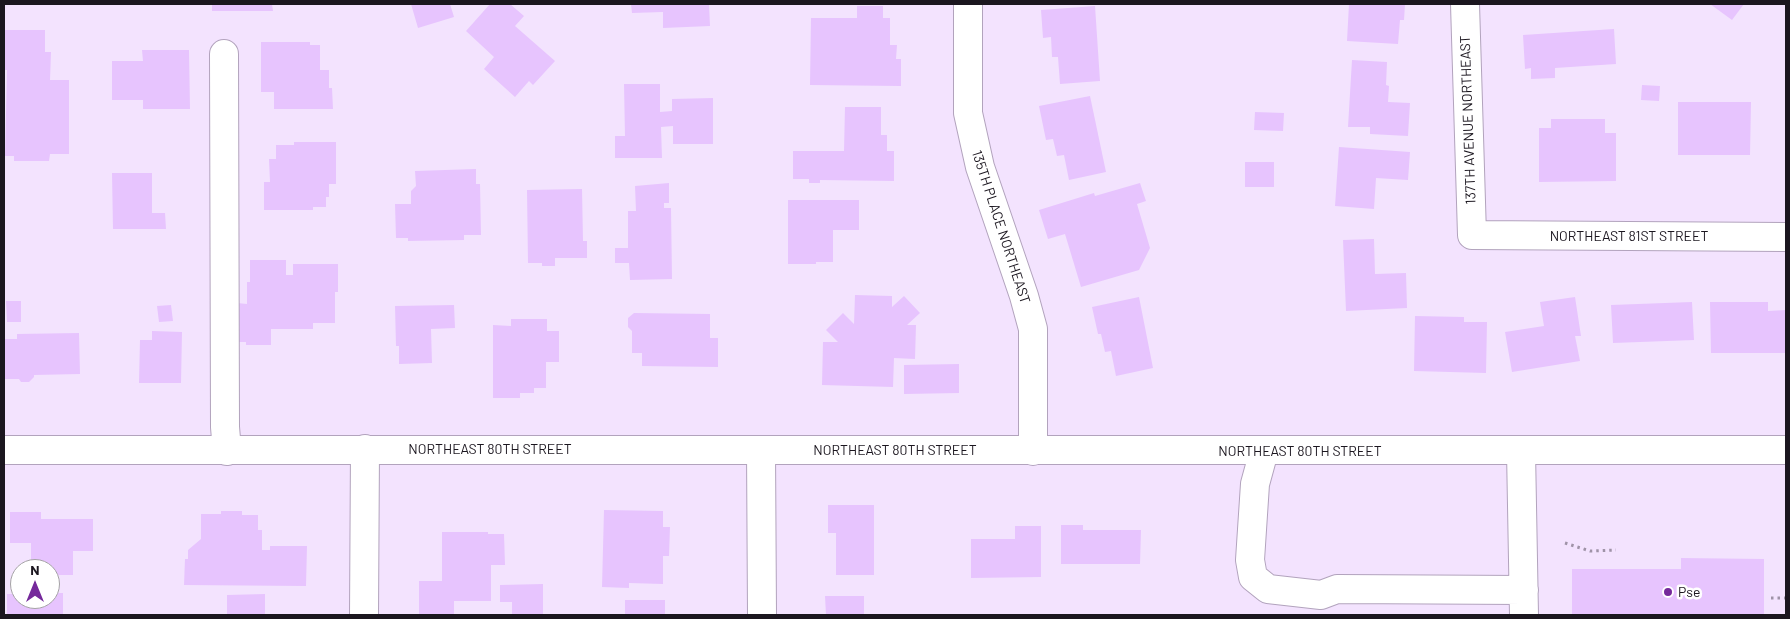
<!DOCTYPE html>
<style>
body{margin:0}
#map{position:relative;width:1790px;height:619px;overflow:hidden;background:#f3e3fe;font-family:Barlow,sans-serif}
canvas{display:block}
.frame{position:absolute;inset:0;border:5px solid #1b161f;pointer-events:none}
.north{position:absolute;left:10px;top:559px;width:50px;height:50px;box-sizing:border-box;background:#fff;border:1px solid #a4a2a5;border-radius:50%;rotate:0deg;font-size:14px;font-weight:700;line-height:20px;text-align:center;color:#1b161f}
.north::after{content:'';display:block;margin:auto;width:18px;height:22px;background:#75299b;clip-path:polygon(50% 0,100% 100%,50% 72%,0 100%)}
</style>
<div id="map">
<canvas width="1790" height="619"></canvas>
<div class="frame"></div>
<div class="north">N</div>
</div>
<script>
const c = document.querySelector('canvas').getContext('2d');
c.lineJoin = 'round';
function fill(path, color) { c.fillStyle = color; c.fill(path, 'evenodd'); }
function trace(path, color, width, dash) { c.strokeStyle = color; c.lineWidth = width; c.lineCap = dash ? 'butt' : 'round'; c.setLineDash(dash || []); c.stroke(path); }
function drawText(font, color, halo, rows, align = 'center') {
  c.font = font + ' Barlow,sans-serif'; c.lineWidth = 5; c.setLineDash([]); c.textBaseline = 'middle'; c.strokeStyle = halo; c.fillStyle = color; for (const [text, x, y, turn = 0] of rows) {
    c.save(); c.translate(x, y); c.rotate((+turn || 0) * Math.PI / 180); c.textAlign = isNaN(turn) ? turn : align; if (halo) c.strokeText(text, 0, 0); c.fillText(text, 0, 0); c.restore();
  }
}
const building = new Path2D(`
 M212,4H272L273,11H212Z
 M411,4H450L454,17L418,28Z
 M490,4H510L524,16L515,26L555,61L533,85L529,81L515,97L484,69L494,57L466,31Z
 M631,4H709L710,26L663,28V12L632,13Z
 M1349,4H1405L1404,20H1400L1398,44L1347,41Z
 M1710,4H1744L1732,20Z
 M857,6H883V18H890V45H897L896,59H901V86L810,85L811,18H857Z
 M1095,6L1100,81L1060,84L1058,57H1052L1051,37L1043,38L1041,10Z
 M1614,29L1616,64L1555,68V78L1531,79V68L1525,69L1523,35Z
 M4,30H45V52H51L50,80H69V154H50L49,161H14V156H5L7,70H4Z
 M261,42H310V45H320V70H329V88H332L333,109H274V92H261Z
 M142,50H189L190,109H143V100H112V61H143Z
 M1352,60L1387,62L1386,85L1389,86L1388,102L1410,103L1408,136L1370,134V127H1348Z
 M624,84H660V112L672,111V99L713,98V144H673V126L661,127L662,158H615V136H625Z
 M1642,85L1660,86L1659,101L1641,100Z
 M1090,96L1106,172L1069,180L1064,155L1057,156L1053,139L1046,140L1039,106Z
 M1678,102H1751L1750,155H1678Z
 M845,107H881V135H887V151H894V181L820,180V183H809V179H793V151H844Z
 M1255,112L1284,113L1283,131L1254,130Z
 M1551,119H1605V133H1616V181L1539,182V128H1551Z
 M294,142H336V184H329V197H326V207H313V210H264V182H270L269,159H276V145H294Z
 M1339,147L1410,152L1408,180L1376,178L1374,209L1335,206Z
 M1245,162H1274V187H1245Z
 M476,169V184H480L481,235H464V240L408,241V238H396L395,204H411V191L416,186L415,171Z
 M112,173H152V213H165L166,229H113Z
 M669,183V203H664V208H671L672,279L630,280L629,263H615V248H628V211H636L635,186Z
 M1140,183L1146,201L1137,204L1150,248L1139,270L1081,287L1065,234L1048,239L1039,210L1094,193L1095,196Z
 M582,189L583,241H587V258H555V266H542V263H528L527,190Z
 M788,200H859V230H833V262H816V264H788Z
 M1374,239L1375,274L1406,273L1407,308L1346,311L1343,240Z
 M250,260H286V275H293V264H338V292H335V323H313V329H271V345H246V342H237V303L247,304V282H250Z
 M855,295L892,296V307L904,296L920,313L907,325H916L915,359L894,358L893,387L822,385L823,342H838L826,330L843,313L854,324Z
 M1139,297L1153,368L1116,376L1111,351L1105,352L1101,334H1098L1092,307Z
 M1575,297L1581,336H1575L1580,361L1512,372L1505,332L1544,326L1540,302Z
 M6,301H21V322H7Z
 M1692,302L1694,340L1613,343L1611,305Z
 M1710,302H1768V311L1786,310V353H1711Z
 M171,305L173,321L159,322L157,306Z
 M454,305L455,328L431,329L432,363L399,364V346H396L395,306Z
 M634,313L710,314V338H718V367L642,366V353H632V331L628,327V318Z
 M1415,316L1464,317V322H1487L1486,373L1414,371Z
 M511,319H547V331H559V362H546V388H534V393H520V398H493V325L511,326Z
 M152,331L182,332L181,383H139L140,340H152Z
 M79,333L80,374L34,375V377L29,382H21L19,379H4V339H17V334Z
 M959,364V393L904,394V365Z
 M828,505H874V575H836V533H828Z
 M604,510L663,511V527H670L669,556H663V584L629,583V588L602,587Z
 M221,511H242V515H258V530H262V550H270V546H307L306,586L184,585L185,559H188V550L201,539V514H221Z
 M10,512H41V519H93V551H73V575H50V569H31V543H10Z
 M1061,525H1083V530H1141L1140,564H1061Z
 M1015,526H1041V577L971,578V539H1015Z
 M442,532H488V534H504L505,565H491V601H454V615H419V581H442Z
 M1681,558L1764,559V615H1572V569H1681Z
 M543,584V614H512V602H500V585Z
 M50,593H63V615H7V594H20V599H50Z
 M265,594V615H227V595Z
 M825,596H864V615H826Z
 M625,600H665V615H625Z`);
const path = new Path2D(`
 M1565,543L1590,551L1616,550
 M1771,598H1786`);
const minor = new Path2D(`
 M968,4V113L980,167L1024,296L1033,329V451
 M1465,4L1472,235L1786,237
 M224,54L225,427L227,451
 M4,450H1786
 M761,450L762,615
 M1264,451L1255,484L1250,560L1253,577L1268,589L1321,595L1337,589L1524,590
 M1521,451L1524,615
 M364,615L365,449`);
const markers = [
 [1668,592,5,"#75299b"]
];
const streetNames = [
 ["137TH AVENUE NORTHEAST",1468,120,-92],
 ["135TH PLACE NORTHEAST",1001,227,72],
 ["NORTHEAST 81ST STREET",1629,236],
 ["NORTHEAST 80TH STREET",490,449],
 ["NORTHEAST 80TH STREET",895,450],
 ["NORTHEAST 80TH STREET",1300,451]
];
const poiNames = [
 ["Pse",1678,592]
];
fill(building, '#e7c4fe');
trace(minor, '#b2a3bd', 30);
trace(path, '#9f93a7', 3, [2.5, 4]);
trace(minor, '#fff', 28);
for (const [x, y, r, color] of markers) { const dot = new Path2D(); dot.arc(x, y, r, 0, 2 * Math.PI); c.fillStyle = color; c.fill(dot); trace(dot, '#fff', 2); }
drawText('14px', '#1b161f', '#fff', streetNames);
drawText('14px', '#1b161f', '#fff', poiNames, 'left');
</script>
